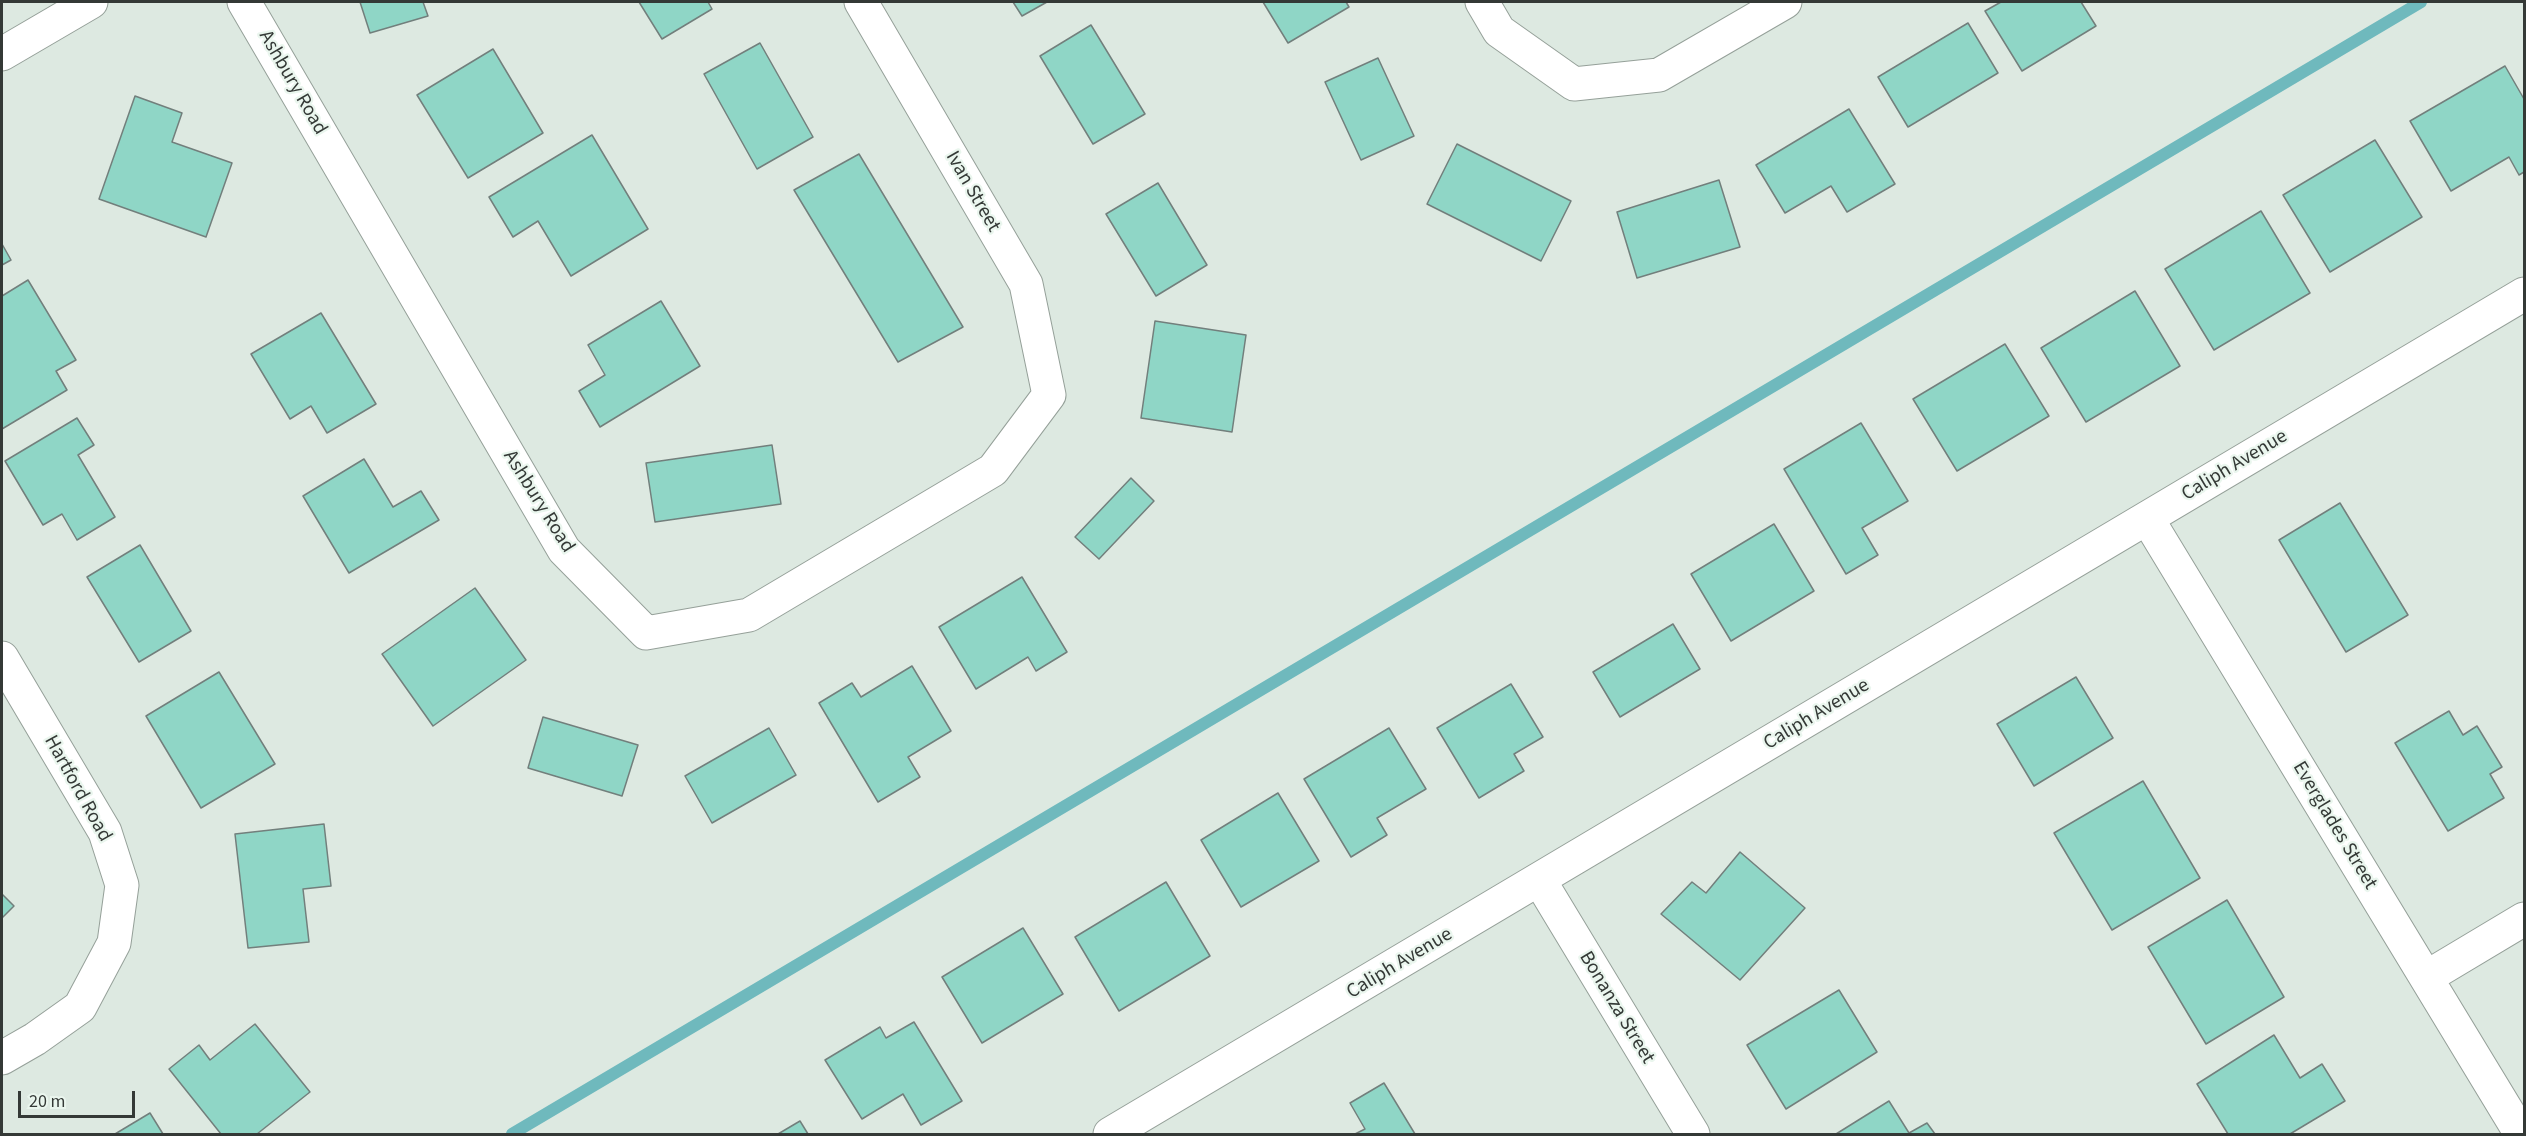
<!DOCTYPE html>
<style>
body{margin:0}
#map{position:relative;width:2526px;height:1136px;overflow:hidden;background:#dde9e1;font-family:"Source Sans 3",sans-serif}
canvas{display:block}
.frame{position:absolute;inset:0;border:3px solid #343936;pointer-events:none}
.scale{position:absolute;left:18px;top:1091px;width:117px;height:27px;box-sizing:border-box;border:3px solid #343936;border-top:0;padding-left:8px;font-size:18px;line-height:21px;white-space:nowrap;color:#343936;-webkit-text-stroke:4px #eaf6ee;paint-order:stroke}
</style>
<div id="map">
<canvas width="2526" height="1136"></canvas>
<div class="frame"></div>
<div class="scale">20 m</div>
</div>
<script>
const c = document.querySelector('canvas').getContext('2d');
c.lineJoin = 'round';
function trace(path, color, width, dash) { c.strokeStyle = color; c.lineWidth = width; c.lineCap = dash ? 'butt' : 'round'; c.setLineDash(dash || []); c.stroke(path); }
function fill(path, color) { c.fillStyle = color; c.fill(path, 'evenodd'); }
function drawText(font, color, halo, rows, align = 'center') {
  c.font = font + ' "Source Sans 3",sans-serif'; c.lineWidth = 4.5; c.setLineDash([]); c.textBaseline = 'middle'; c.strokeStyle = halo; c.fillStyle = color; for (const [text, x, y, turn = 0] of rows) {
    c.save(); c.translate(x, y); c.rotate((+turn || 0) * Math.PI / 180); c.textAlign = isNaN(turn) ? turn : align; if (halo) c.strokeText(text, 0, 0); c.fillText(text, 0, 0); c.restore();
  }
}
const stream = new Path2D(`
 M512,1134L2421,2`);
const building = new Path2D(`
 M360,2H423L428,16L370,33Z
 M639,2H708L712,9L662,39Z
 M1013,2H1047L1022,16Z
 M1263,2H1346L1349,7L1288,43Z
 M2001,2H2081L2096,26L2022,71L1985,11Z
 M1968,23L1998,73L1908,127L1878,77Z
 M1091,25L1145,114L1093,144L1040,56Z
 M760,43L813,137L757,169L704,74Z
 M493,49L543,133L468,178L417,95Z
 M1378,58L1414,136L1361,160L1325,82Z
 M2505,66L2524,99V172L2519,175L2509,157L2451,191L2410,121Z
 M135,96L182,113L172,142L232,163L206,237L99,199Z
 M1849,109L1895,184L1847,212L1831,186L1785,213L1756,165Z
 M592,135L648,229L571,276L538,221L513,237L489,197Z
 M2375,140L2422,217L2330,272L2283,195Z
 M1457,144L1571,201L1541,261L1427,204Z
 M859,154L963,327L898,362L794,190Z
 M1719,180L1740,247L1637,278L1617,212Z
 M1158,183L1207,265L1156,296L1106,214Z
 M2261,211L2310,293L2214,350L2165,269Z
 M2,244L11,260L2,265Z
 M28,280L76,360L56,371L67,390L2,429V296Z
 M2135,291L2180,366L2086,422L2041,348Z
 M661,301L700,366L600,427L579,391L605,375L588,345Z
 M321,313L376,404L327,433L311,406L290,419L251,354Z
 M1155,321L1246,335L1232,432L1141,418Z
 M2005,344L2049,416L1957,471L1913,399Z
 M77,418L94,445L78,455L115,517L77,540L62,514L43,525L5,461Z
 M1861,423L1908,501L1862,528L1878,555L1846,574L1784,469Z
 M772,445L781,504L655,522L646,463Z
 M364,459L393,507L421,491L439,520L349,573L303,496Z
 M1131,478L1154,501L1099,559L1075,537Z
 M2340,503L2408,615L2346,652L2279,540Z
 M1774,524L1814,591L1731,641L1691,574Z
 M140,545L191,631L139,662L87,577Z
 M1022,577L1067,652L1036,671L1028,657L976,689L939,627Z
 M475,588L526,660L433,726L382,654Z
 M1673,624L1700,669L1620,717L1593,672Z
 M912,666L951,731L908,757L920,777L878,802L819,703L852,683L861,697Z
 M219,672L275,764L201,808L146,716Z
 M2076,677L2113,738L2034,786L1997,724Z
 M1511,684L1543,737L1514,754L1524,771L1479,798L1437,728Z
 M2449,711L2463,735L2477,726L2502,767L2490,774L2504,798L2448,831L2395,743Z
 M543,717L638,745L622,796L528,768Z
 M769,728L796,775L712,823L685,776Z
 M1389,728L1426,789L1377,818L1387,835L1351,857L1304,779Z
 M2143,781L2200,878L2112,930L2054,833Z
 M1278,793L1319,861L1241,907L1201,840Z
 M324,824L331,886L303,889L309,942L248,948L235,834Z
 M1740,852L1805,908L1740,980L1661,914L1692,882L1706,893Z
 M1166,882L1210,956L1119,1011L1075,937Z
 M2,894L14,906L2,918Z
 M2227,900L2284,997L2206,1044L2148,947Z
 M1023,928L1063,994L982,1043L942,977Z
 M1839,990L1877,1052L1786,1109L1747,1045Z
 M914,1022L962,1101L921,1125L903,1094L862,1119L825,1060L880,1027L886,1038Z
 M255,1024L310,1092L257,1134H221L169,1069L199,1045L210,1060Z
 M2274,1035L2300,1078L2322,1064L2345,1101L2290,1134H2228L2197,1084Z
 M1384,1083L1415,1134H1355L1365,1129L1350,1103Z
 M1889,1101L1909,1133L1927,1123L1935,1134H1836Z
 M150,1113L163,1134H115Z
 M800,1121L808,1134H778Z`);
const minor = new Path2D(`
 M244,2L564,550L646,633L749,615L993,470L1049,395L1026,284L861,2
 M1482,2L1499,31L1574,84L1659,75L1785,2
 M2,54L91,2
 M2147,518L2521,1134
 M2,658L105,832L122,885L114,943L80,1007L35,1039L2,1058
 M1540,881L1693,1134
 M2427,977L2524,919
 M1110,1134L2524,294`);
const streetNames = [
 ["Ashbury Road",292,83,60],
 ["Ivan Street",972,192,60],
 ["Caliph Avenue",2235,466,-31],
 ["Ashbury Road",538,502,58],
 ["Caliph Avenue",1817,715,-31],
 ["Hartford Road",77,789,61],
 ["Everglades Street",2334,826,59],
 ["Caliph Avenue",1400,964,-31],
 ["Bonanza Street",1616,1008,59]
];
trace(stream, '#6fb9bd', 12);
fill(building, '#8fd6c6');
trace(building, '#727f7c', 1.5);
trace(minor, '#95a099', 35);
trace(minor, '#fff', 33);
drawText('20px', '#343936', '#eaf6ee', streetNames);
</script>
